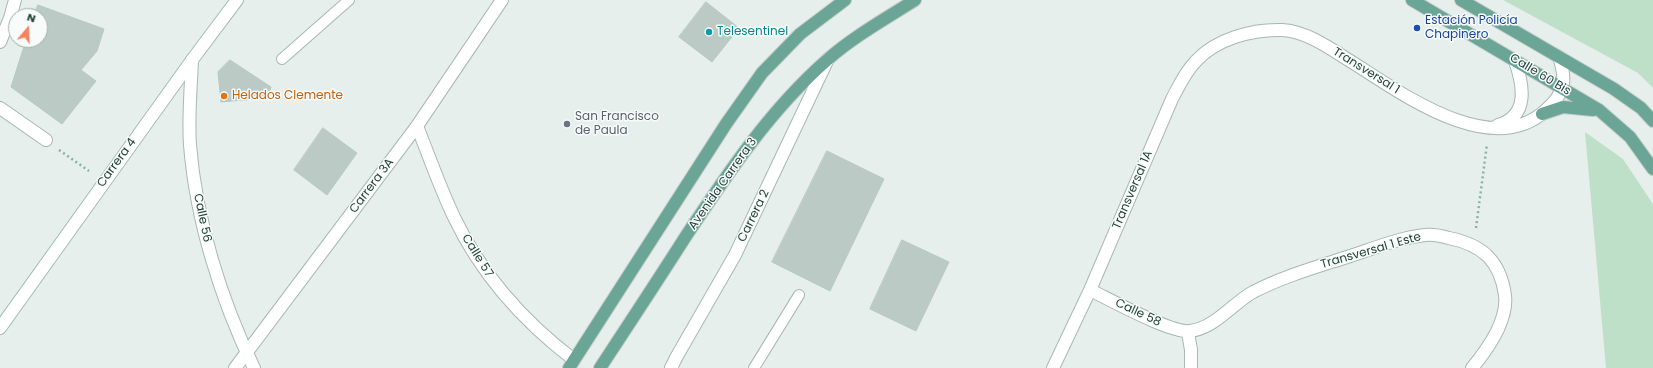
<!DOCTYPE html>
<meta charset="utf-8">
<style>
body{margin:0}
#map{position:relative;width:1653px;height:368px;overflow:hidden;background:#e6efeb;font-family:Poppins,sans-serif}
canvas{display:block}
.north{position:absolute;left:8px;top:8px;width:40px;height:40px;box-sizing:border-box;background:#f7fbf9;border:1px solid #a3b1ad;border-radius:50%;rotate:19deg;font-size:11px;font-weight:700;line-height:16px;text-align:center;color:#24423a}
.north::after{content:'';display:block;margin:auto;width:14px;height:18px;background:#f4845f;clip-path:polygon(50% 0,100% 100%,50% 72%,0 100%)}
</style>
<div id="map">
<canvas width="1653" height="368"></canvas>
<div class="north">N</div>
</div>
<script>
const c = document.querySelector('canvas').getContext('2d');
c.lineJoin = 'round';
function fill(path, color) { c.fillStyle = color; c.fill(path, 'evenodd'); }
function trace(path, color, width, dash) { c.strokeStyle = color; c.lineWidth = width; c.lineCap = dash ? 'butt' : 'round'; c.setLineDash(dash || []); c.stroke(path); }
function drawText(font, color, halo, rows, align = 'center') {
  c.font = font + ' Poppins,sans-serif'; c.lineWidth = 3; c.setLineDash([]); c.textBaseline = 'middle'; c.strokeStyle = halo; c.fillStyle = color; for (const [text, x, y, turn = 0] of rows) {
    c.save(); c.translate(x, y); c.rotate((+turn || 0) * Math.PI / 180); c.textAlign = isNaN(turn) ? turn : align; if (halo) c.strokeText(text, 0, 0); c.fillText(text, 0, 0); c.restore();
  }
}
const green = new Path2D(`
 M1503,0H1653V88L1638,73Z
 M1585,132L1623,159L1653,204V368H1606Z`);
const building = new Path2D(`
 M706,2L739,28L712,62L679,37Z
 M38,5L104,29L97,51L81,70L96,81L62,124L11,87L26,40H40V16H34Z
 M230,60L271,87L268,98L221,102L218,72Z
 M323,128L357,153L327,195L294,170Z
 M827,151L884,179L830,291L772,262Z
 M902,240L949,262L916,331L870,309Z`);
const path = new Path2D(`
 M59,150L89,171
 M1476,228L1487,144`);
const lane = new Path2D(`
 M282,59L349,0
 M754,368L799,295`);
const street = new Path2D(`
 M0,42L10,18L15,0
 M192,60C191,87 188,117 190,145C196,220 221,300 254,368
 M0,108L46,140
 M1498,125C1530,116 1523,84 1515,61
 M417,126C429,156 440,188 454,217C482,276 523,321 574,360
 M1090,290C1109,299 1172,334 1190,331C1215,328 1232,304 1253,292C1282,277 1313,268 1344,258C1370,250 1397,238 1425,235C1433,234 1442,236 1449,238C1483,245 1500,261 1505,295C1508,320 1487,350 1472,368
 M1188,332L1191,350V368
 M235,368L417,126L502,0
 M671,368L677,356L735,255L828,59
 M1053,368L1090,290L1172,99C1179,86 1185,72 1196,61C1216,39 1252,29 1282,30C1305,31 1328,47 1347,59C1396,89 1490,162 1546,110C1565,93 1567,81 1559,57`);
const secondary = new Path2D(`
 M0,328L192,60L237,0`);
const primary = new Path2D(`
 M1412,0L1599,110L1630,137L1653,169
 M1461,0L1614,89L1641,108L1653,121
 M1542,114L1563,107L1593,110
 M569,368L726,124L762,73L800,34L845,0
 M600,368C629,324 658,280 686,236C728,173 770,110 827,60C853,37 885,19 915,0`);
const markers = [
 [1417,28,4,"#1a4fb4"],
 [709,32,4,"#0f9aa8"],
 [224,96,4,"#e8710a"],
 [567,124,4,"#6b7280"]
];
const transitNames = [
 ["Estación Policía",1425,21],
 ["Chapinero",1425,35]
];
const cultureNames = [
 ["Telesentinel",717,32]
];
const streetNames = [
 ["Transversal 1",1366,71,32],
 ["Calle 60 Bis",1540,75,31],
 ["Carrera 4",117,163,-54],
 ["Avenida Carrera 3",723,184,-55],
 ["Carrera 3A",372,186,-53],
 ["Transversal 1A",1133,190,-67],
 ["Carrera 2",754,216,-64],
 ["Calle 56",202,218,78],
 ["Transversal 1 Este",1371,251,-16],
 ["Calle 57",477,256,58],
 ["Calle 58",1138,313,25]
];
const foodNames = [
 ["Helados Clemente",232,96]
];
const worshipNames = [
 ["San Francisco",575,117],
 ["de Paula",575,131]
];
fill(green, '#bfe0c8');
fill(building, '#bbcac4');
trace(building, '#b8c9c2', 1);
trace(lane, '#a8b8b2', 12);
trace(street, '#a8b8b2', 14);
trace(secondary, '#a4bbb3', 14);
trace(primary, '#c2cac8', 14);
trace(path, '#86b3a5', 2.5, [2, 3]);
trace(lane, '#fff', 10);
trace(street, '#fff', 12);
trace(secondary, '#fff', 12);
trace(primary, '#6aa596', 12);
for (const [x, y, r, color] of markers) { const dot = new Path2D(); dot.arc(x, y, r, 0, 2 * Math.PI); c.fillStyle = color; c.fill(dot); trace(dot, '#f7fbf9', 1.5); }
drawText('12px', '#164399', '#f7fbf9', transitNames, 'left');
drawText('12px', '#0d838f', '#f7fbf9', cultureNames, 'left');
drawText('12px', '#24423a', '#f7fbf9', streetNames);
drawText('12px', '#c56008', '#f7fbf9', foodNames, 'left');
drawText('12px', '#5b616d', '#f7fbf9', worshipNames, 'left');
</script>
